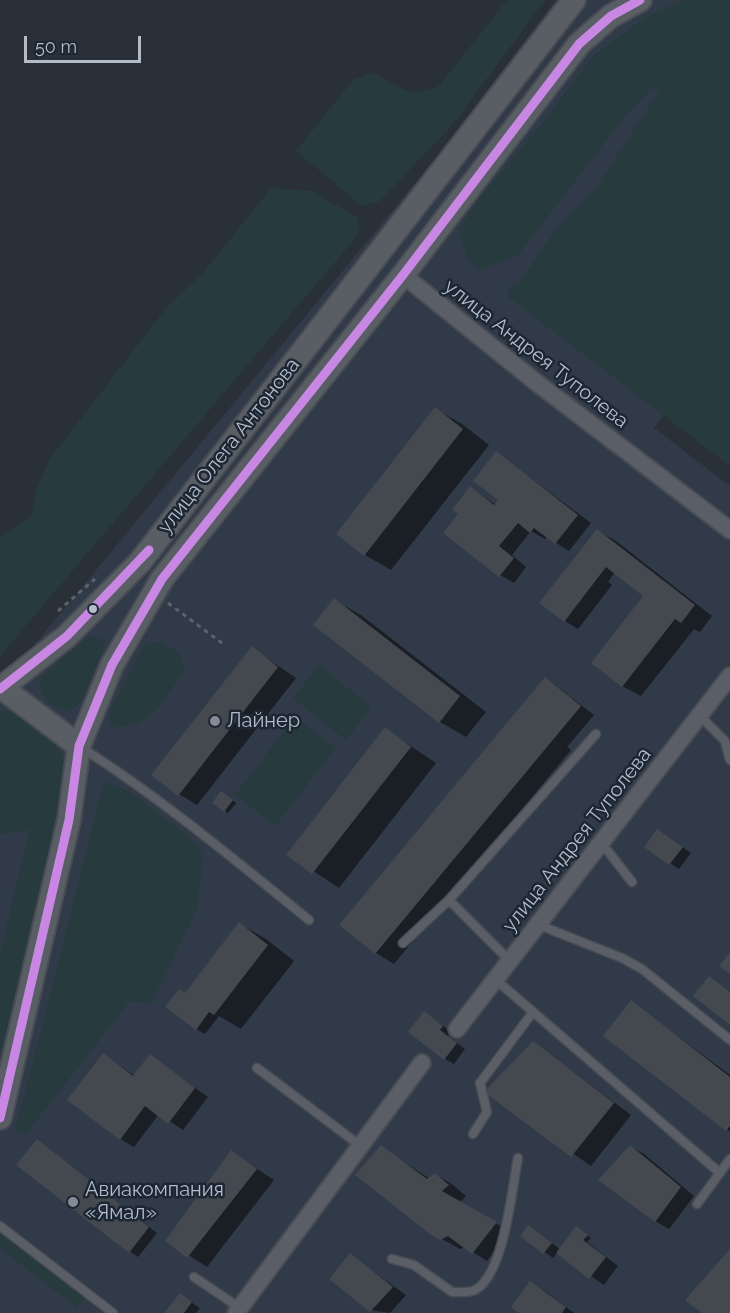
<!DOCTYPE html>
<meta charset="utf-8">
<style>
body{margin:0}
#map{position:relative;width:730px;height:1313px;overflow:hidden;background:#2a3038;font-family:Raleway,sans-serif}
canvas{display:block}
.scale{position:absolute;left:24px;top:36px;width:117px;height:27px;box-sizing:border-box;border:3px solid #b4bcc9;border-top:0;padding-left:8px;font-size:18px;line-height:21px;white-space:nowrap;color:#b4bcc9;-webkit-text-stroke:4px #1d2633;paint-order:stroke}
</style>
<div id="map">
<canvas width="730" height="1313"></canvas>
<div class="scale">50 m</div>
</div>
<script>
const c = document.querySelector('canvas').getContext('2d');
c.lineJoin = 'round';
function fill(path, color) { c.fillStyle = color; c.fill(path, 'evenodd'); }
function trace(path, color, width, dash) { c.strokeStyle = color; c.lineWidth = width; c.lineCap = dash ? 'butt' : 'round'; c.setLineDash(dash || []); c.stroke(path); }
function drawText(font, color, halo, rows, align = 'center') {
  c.font = font + ' Raleway,sans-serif'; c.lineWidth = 5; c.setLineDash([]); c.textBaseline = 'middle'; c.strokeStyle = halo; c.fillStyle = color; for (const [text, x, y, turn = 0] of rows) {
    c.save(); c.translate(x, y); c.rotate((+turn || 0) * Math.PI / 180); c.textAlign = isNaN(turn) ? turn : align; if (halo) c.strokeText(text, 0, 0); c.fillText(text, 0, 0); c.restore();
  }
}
const airport = new Path2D(`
 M556,0H730V322L654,428L730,486V1313H0V677L13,671L434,160Z`);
const green = new Path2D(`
 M507,0H545L454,123L380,201L362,206L296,151L353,80L373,73L411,93L438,87Z
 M683,0H730V466L508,297L510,286L520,282L558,226L595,189L661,88L651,90L626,115L519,254L480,271L468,259L458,231L478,200L540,126L593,56L645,18Z
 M271,188L312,191L358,218L359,234L0,656V537L31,517L36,491L49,460L166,308L203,273Z
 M94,636L103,640L104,649L80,703L71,711C54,711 36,695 40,678L88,637Z
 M160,642L178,652L185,669C164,698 153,729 112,727L109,713L145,644Z
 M319,665L372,707L346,740L293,698Z
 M0,711C29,710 63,741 65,770L48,857L0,1056V954L30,829L0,835Z
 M295,717L336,748L275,826L235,795Z
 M104,781L130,792L190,837L203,856L197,910L151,1004L130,1001L26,1134L15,1132Z
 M0,1232L87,1295L77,1308L0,1248Z`);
const shadow = new Path2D(`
 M435,409L462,424L489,445L391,570L365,555L338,534Z
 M497,453L591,523L569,551L547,537L545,539L531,531L512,555L526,567L514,583L500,575L460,514L471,488L496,505L500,500Z
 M598,531L616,541L712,616L700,632L694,629L641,696L622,686L645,595L615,572L608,582L612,585L578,629L565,621Z
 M334,600L361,615L486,712L466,737L440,722L315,625Z
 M252,648L296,678L197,805L179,794Z
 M546,678L594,715L567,747L571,750L394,964L376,953Z
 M385,729L436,763L339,888L288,854Z
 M226,795L236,803L228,813L225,811Z
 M667,836L691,853L679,869L646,847Z
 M240,924L266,939L294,961L241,1029L219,1016L205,1034L196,1029L186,994Z
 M631,1002L730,1075V1131L727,1130Z
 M433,1018L451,1032L448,1036L465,1049L454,1064L445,1059Z
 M534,1043L631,1115L591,1166L511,1110Z
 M103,1055L135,1076L150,1056L208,1097L183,1130L159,1114L134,1147L120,1139Z
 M630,1146L644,1154L694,1196L669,1229L655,1221Z
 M46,1147L157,1233L138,1257L129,1251Z
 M381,1147L430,1179L435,1174L453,1185L466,1196L460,1202L509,1231L487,1261L465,1247L460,1249L431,1233Z
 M231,1152L274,1180L207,1267L167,1241Z
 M529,1227L560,1249L580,1230L591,1238L587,1242L618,1266L604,1285L557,1253L553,1258L522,1236Z
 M350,1255L406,1295L390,1313L371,1310Z
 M531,1283L545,1291L574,1313H521Z
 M180,1295L200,1308L196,1313H169Z`);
const building = new Path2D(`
 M435,407L463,429L364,556L336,534Z
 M496,451L578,515L555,544L534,528L530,533L518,523L499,546L514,558L499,577L443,533L458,514L452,510L470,486L494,505L498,500L473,481Z
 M597,529L695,605L681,623L675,619L622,687L591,663L643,596L606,567L564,622L539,603Z
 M334,598L460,696L439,723L313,625Z
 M252,646L278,667L178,796L151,775Z
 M545,677L581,706L375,954L339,925Z
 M385,727L411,747L312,874L286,855Z
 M221,791L233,800L224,812L212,803Z
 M657,829L683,847L669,865L644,847Z
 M239,922L268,945L214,1015L209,1012L196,1030L165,1007L179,989L185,993Z
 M730,952V974L719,966Z
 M709,976L730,992V1025L693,996Z
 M631,1000L730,1077V1126L726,1131L603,1036Z
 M424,1011L443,1026L440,1030L457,1043L444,1060L408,1032Z
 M533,1041L614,1103L571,1157L484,1092Z
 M103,1053L133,1076L150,1054L195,1088L168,1124L145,1106L120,1140L67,1100Z
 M37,1139L149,1227L129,1253L16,1165Z
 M381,1145L427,1179L435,1173L449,1185L442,1191L497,1222L472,1254L448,1236L440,1240L430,1234L355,1175Z
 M630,1145L681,1187L655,1222L598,1180Z
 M231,1150L257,1169L187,1258L165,1241Z
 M528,1225L552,1243L543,1254L520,1236Z
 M576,1226L588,1235L583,1240L606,1257L589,1279L556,1253Z
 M730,1249V1313H702L685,1300Z
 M350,1253L393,1287L370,1312L329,1279Z
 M530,1281L566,1307L562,1313H519L511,1307Z
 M180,1293L192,1302L184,1313H167L165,1312Z`);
const path = new Path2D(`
 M168,603L222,643
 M58,611L95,579`);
const lane = new Path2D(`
 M700,716L725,741L730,760
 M82,748C162,799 235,860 309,920
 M598,846L607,850L632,882
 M449,900L510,961
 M539,925L622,958L642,969L730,1040
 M403,943L449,900L596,734
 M496,980L720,1173
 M257,1068L362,1147
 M473,1134L487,1112L480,1083L533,1012
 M697,1204L730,1159
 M0,1226L113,1313
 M392,1259L414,1265L452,1292C458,1292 470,1293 475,1290C504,1275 512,1189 518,1158
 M194,1277L240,1308`);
const street = new Path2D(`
 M403,275L537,383L730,530
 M457,1029L730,676
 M236,1313L422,1063`);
const secondary = new Path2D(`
 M2,688L79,746
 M0,689L67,636L140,562L574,0
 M0,1118L69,820L79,746L112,665L162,579L403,275L579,44L611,16L640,0`);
const bus1 = new Path2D(`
 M0,689L67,636L149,550
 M0,1118L69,820L79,746L112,665L162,579L403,275L579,44L611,16L640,0`);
const markers = [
 [93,609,5,"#b4bcc9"],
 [215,721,6,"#848b96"],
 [73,1202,6,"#848b96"]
];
const streetNames = [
 ["улица Андрея Туполева",536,354,38],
 ["улица Олега Антонова",229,446,-52],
 ["улица Андрея Туполева",577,840,-52]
];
const poiNames = [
 ["Лайнер",227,721],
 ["Авиакомпания",85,1190],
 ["«Ямал»",85,1213]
];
fill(airport, '#313a48');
fill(green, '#273a3e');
fill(shadow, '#0007');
fill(building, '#444950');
trace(lane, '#484c53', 11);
trace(street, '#484c53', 20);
trace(secondary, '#484c53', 26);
trace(path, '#5d636a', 3, [4.5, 4.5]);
trace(lane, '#5a5e66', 8);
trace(street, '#5a5e66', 16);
trace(secondary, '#595d64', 22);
trace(bus1, '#c787e3', 9);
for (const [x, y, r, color] of markers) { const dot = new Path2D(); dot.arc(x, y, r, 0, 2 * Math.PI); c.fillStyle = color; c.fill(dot); trace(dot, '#1d2633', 2); }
drawText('20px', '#b4bcc9', '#1d2633', streetNames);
drawText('20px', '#b4bcc9', '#1d2633', poiNames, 'left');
</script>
